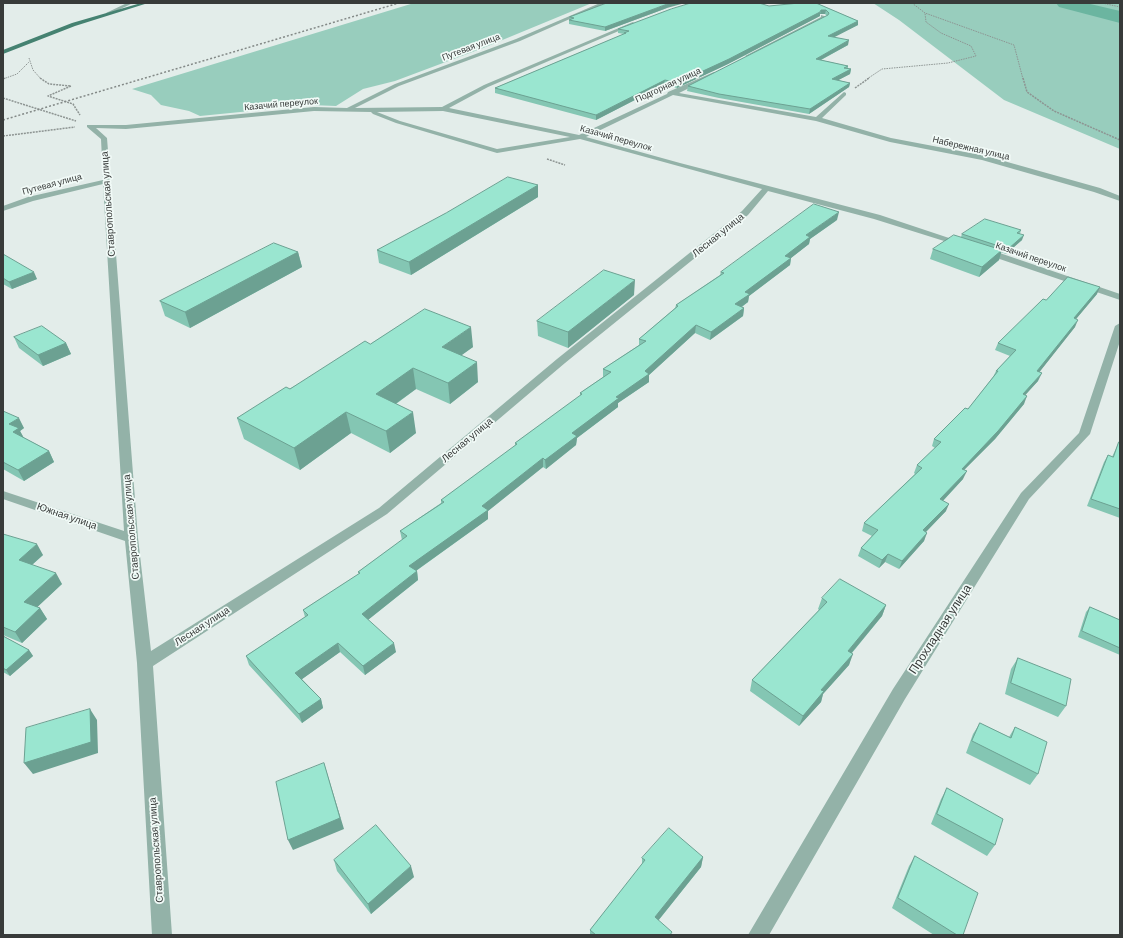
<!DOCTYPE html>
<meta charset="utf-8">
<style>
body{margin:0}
#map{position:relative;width:1123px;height:938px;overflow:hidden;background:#e3edea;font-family:Barlow,sans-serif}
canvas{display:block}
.frame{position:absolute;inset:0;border:4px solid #383b3a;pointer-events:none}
</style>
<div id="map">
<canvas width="1123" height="938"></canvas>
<div class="frame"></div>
</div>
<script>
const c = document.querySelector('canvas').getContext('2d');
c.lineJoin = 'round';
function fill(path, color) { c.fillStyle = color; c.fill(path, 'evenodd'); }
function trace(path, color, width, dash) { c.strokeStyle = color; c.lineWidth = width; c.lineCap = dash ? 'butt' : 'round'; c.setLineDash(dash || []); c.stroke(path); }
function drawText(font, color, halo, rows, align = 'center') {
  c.font = font + ' Barlow,sans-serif'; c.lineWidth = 3.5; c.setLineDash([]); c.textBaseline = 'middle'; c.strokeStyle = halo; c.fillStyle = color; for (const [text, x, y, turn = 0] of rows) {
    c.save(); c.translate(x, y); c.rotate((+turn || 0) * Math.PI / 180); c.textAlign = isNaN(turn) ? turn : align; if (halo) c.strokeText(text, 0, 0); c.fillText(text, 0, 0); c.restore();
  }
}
const green = new Path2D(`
 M414,3H592L483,48L395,81L363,89L336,106L311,105L200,116L189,111L161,105L151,95L132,89Z
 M873,3H1120V149L1004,100L899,20Z`);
const river = new Path2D(`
 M1056,3H1086L1120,11V23L1059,7Z`);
const pathFar1 = new Path2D(`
 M912,3L925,13L1014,45L1023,79
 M1102,3L1120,7
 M1118,3L1120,5
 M29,58L33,70L41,79
 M3,79L17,74L29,62
 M867,79L882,69L948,63L976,56L971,46L941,33L926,22L925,13`);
const path = new Path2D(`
 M40,78L49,84L71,86L48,96L73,104L80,115
 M1023,78L1027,92L1054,111L1120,140
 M3,79L5,78
 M855,88L869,78
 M3,98L76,121
 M3,136L75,127
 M547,159L565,165`);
const minor = new Path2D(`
 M127,3H133L110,14L106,13Z
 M600,3H606L520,41L399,86L355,108L442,107L484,85L633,22L635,24L488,87L449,108L579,135L667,94L668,92L714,72L716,75L679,93L816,117L844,92L846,93V95L822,118L891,138L986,156L1100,188L1120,196V201L1094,192L982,160L890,142L816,121L673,95L586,137L680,163L880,215L967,244L963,247L960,246L874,219L768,191L748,215L565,363L387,514L153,666L172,935H152L137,663L125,541L3,499V491L124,531L103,184L33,201L3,211V206L28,197L103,180L101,139L87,127V125H126L314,107L347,108L395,84L516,39ZM314,111L371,112L373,114L396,123L497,153L580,139L762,189L742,211L557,359L379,508L151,651L138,538L107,138L96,128L126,129ZM443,111L570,137L497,149L400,121L377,112Z
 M821,15L827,17L750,57L745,56L821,17Z
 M985,248L1120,294V300L982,253V249Z
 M1120,323V341L1090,434L1029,499L905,699L769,935H748L893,689L1021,493L1079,433L1115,326Z`);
const major = new Path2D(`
 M141,3H148L75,26L3,54V50L72,23Z`);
const rail = new Path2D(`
 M3,120L399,3`);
const wall = new Path2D(`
 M816,3L858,21V25L833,37L848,45L821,60L848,66V68L851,69L850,74L838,80L850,83L849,87L809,114L719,98L687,91L688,86L827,16L825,14H820V16L728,64L677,88L664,85L596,120L495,93V88L624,34L618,33V29L769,6Z
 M667,8L605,31L569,24V20L570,19V17Z
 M538,185V197L411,275L379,263L377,250Z
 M837,220L810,239L809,244L791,258L790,265L749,296L748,302L742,307L744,308L743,316L710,340L695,333L649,375V382L618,403V407L577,438L576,445L546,469L543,467L488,511V519L416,571H417L418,580L368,620L396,652L365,675L340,652L302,679L321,699L323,708L302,723L249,665L246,656L305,617L303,610L359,574L358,572L402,540L400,531L441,503V500L515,446V443L580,396V393L603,377V369L639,345V339L675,308L676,305L720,275L721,272Z
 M1021,230L1020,234L1022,240L1006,254L1001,252L999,260L979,277L930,259L933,249L961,237L962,234Z
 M298,252L302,267L190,328L165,316L160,301Z
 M3,254L37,279L12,289L3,284Z
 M1097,294L1076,319L1075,327L1039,372L1038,381L1025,395L1024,404L995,439L964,470L963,479L943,501L946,511L926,532L924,541L899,569L885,562L879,568L858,556L861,548L872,536L862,531L864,523L915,474L914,473L917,465L935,448L932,446L934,439L968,409L993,377L996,371L1010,356L995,350L998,343L1046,300Z
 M634,295L568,348L538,336L537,321Z
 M14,337L66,343L71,354L43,366L19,348Z
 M370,344L473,347L461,355L478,382L450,404L416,389L396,404L416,433L390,453L351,433L300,470L244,439L237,418Z
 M3,411L24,428L20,431L23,437L49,451L54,462L24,481L3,469Z
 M1119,442H1120V518L1087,506L1104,462L1108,455L1112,457Z
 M3,534L43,555L32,565L62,584L37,607L40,608L47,619L22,643L3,635Z
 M822,598L886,605L882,616L852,653L849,665L823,694L821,702L799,726L750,691L752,680L819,610L818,609Z
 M1090,607L1120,620V655L1078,637L1086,612Z
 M3,636L29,650L33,656L10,676L3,672Z
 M1018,658L1066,706L1058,717L1005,694L1011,669Z
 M980,723L1009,737L1015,727L1038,774L1030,785L966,753L973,734Z
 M947,788L995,845L987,856L931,824L941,799Z
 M915,856L963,935H934L892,908L909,866Z
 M703,857L701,867L658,921L671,935H590V930L642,865V858Z
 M334,860L414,877L371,914L337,871Z`);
const shadedWall = new Path2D(`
 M670,3H685L667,8L605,31V27Z
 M821,10H826L825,14H820Z
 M820,12V16L728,64L677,88V83Z
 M858,21V25L827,41L828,36Z
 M849,40L848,45L815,63L816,59Z
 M851,69L850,74L831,84L832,79Z
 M665,80L664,85L596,120V115Z
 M850,83L849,87L809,114L810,109Z
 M538,185V197L411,275L409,262Z
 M839,212L837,220L810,239L809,244L791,258L790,265L749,296L748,302L734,312L735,304L745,292L785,256L806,235Z
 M1024,235L1022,240L1006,254L1008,249Z
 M1002,250L999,260L979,277L982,267Z
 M298,252L302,267L190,328L185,312Z
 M34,272L37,279L12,289L9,282Z
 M635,280L634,295L568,348V332Z
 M1100,287L1097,294L1071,325L1074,318Z
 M744,308L743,316L710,340L711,332Z
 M1078,320L1075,327L1034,379L1037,371Z
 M696,325L695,333L649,375V382L618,403V407L577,438L576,445L546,469L545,460L572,433L616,397Z
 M471,327L473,347L444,368L442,347Z
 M66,343L71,354L43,366L38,355Z
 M477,362L478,382L450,404L448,383Z
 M413,368L416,389L380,415L376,394Z
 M1042,373L1038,381L1019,402L1023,394Z
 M1027,396L1024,404L995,439L958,476L962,469Z
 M346,412L351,433L300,470L294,448Z
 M413,412L416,433L390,453L386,431Z
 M19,418L24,428L20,431L24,438L18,442L9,424Z
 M49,451L54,462L24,481L18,470Z
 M543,458V467L488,511V519L410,575L409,566L482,506Z
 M967,471L963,479L937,507L940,499Z
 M949,504L946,511L920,538L923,530Z
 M927,533L924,541L899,569L902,561Z
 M37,544L43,555L25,571L19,560Z
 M888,554L885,562L879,568L882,560Z
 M417,571L418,580L364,623L362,614Z
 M56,573L62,584L31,613L24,602Z
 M886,605L882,616L844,662L848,651Z
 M40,608L47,619L22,643L15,632Z
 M338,643L340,652L298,682L295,673Z
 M394,643L396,652L365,675L363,666Z
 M29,650L33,656L10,676L6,670Z
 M853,654L849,665L823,694L821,702L799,726L803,716L821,690Z
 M321,699L323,708L302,723L299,714Z
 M90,709L97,720L98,753L33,774L24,763Z
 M324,763L344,829L293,850L288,840Z
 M703,857L701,867L653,927L655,917Z
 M411,866L414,877L371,914L368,904Z`);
const building = new Path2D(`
 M607,3H670L605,27L569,20L574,18L570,17Z
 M691,3H759L769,6L799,3H816L858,21L828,36L849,40L816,59L848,66L844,68L851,69L832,79L850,83L810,109L719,94L688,86L828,15L829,13L826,10H821L820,12L729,59L677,83L665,80L596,115L495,88L626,33H624L629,31L618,29L671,9Z
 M508,177L538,185L409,262L377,250L446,213Z
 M814,204L839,212L806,235L810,237L785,256L791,258L745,292L750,294L735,304L744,308L711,332L696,325L645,371L649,374L616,397L619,398L572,433L577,436L545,460L543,458L482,506L488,510L409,566L417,571L362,614L394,643L363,666L338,643L295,673L321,699L299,714L246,656L308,615L303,610L360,573L358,572L407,536L400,531L444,502L441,500L517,444L515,443L582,394L580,393L611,372L603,369L646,341L639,339L678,306L676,305L724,273L721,272Z
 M985,219L1021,230L1017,233L1024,235L1008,249L962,234Z
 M954,235L1002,250L982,267L933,249Z
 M274,243L298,252L185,312L160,301Z
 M3,254L34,272L9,282L3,278Z
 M604,270L635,280L568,332L537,321Z
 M1068,277L1100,287L1074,318L1078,320L1037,371L1042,373L1023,394L1027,396L998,431L962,469L967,471L940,499L949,504L923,530L927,533L902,561L888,554L882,560L861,548L878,530L864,523L922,468L917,465L941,442L934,439L965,408L968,409L998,371H996L1016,350L998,343L1043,299L1046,300Z
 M425,309L471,327L442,347L477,362L448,383L413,368L376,394L413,412L386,431L346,412L294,448L237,418L286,387L290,389L365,341L370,344Z
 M42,326L66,343L38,355L14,337Z
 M3,411L19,418L9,424L19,428L13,432L49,451L18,470L3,462Z
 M1119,442H1120V509L1091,499L1108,455L1113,457Z
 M3,534L37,544L19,560L56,573L24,602L40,608L15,632L3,627Z
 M840,579L886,605L848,651L853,654L821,690L824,691L803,716L752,680L827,602L822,598Z
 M1090,607L1120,620V648L1082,631Z
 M3,636L29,650L6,670L3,668Z
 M1018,658L1071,679L1066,706L1011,683Z
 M90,709L91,742L24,763L26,728Z
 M980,723L1011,738L1015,727L1047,742L1038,774L972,741Z
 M324,763L340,818L288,840L276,782Z
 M947,788L1003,819L995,845L937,814Z
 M376,825L411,866L368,904L334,860Z
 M669,828L703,857L655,917L672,932L670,935H596L590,930L645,860L642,858Z
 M915,856L978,893L963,935H957L898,898Z`);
const farStreetnames = [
 ["Путевая улица",471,47,-21],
 ["Подгорная улица",668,85,-25],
 ["Казачий переулок",281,104,-5],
 ["Казачий переулок",616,138,16],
 ["Набережная улица",971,148,13],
 ["Путевая улица",52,184,-15],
 ["Казачий переулок",1031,257,19]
];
const streetNames = [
 ["Ставропольская улица",108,204,-94],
 ["Лесная улица",718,235,-39],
 ["Лесная улица",467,440,-40],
 ["Южная улица",67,516,19],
 ["Ставропольская улица",131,527,-95],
 ["Лесная улица",202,626,-33],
 ["Ставропольская улица",156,850,-94]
];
const nearStreetnames = [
 ["Прохладная улица",940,629,-57]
];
fill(green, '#98cdbd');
fill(river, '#6bb5a0');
trace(pathFar1, '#8d9492', 1, [1.5, 1]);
trace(path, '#8d9492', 1.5, [2, 1]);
fill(minor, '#93b2a8');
fill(major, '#458271');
trace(rail, '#838987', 1.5, [2, 2]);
fill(wall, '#84c6b3');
fill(shadedWall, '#6ca192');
fill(building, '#9ae6d0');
trace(building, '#6ca192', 1);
drawText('9px', '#383b3a', '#f1faf7', farStreetnames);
drawText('10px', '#383b3a', '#f1faf7', streetNames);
drawText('12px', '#383b3a', '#f1faf7', nearStreetnames);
</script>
